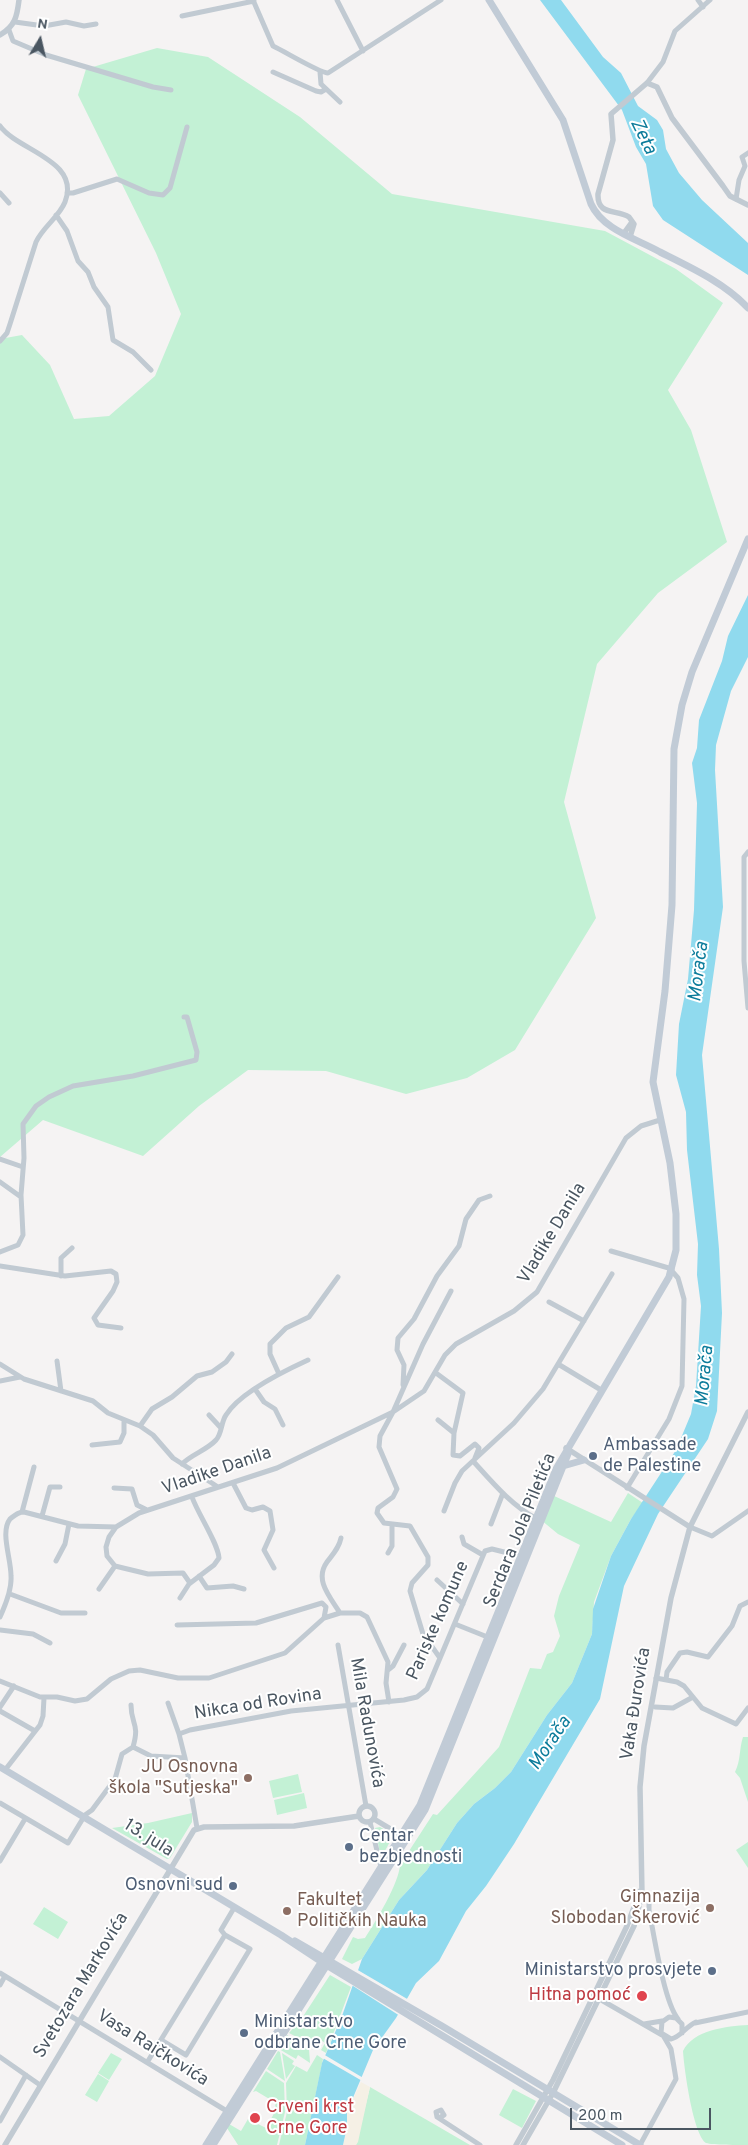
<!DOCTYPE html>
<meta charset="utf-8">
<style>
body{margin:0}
#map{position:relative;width:748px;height:2145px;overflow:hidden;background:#f5f3f3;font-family:Overpass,sans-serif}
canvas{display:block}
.north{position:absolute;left:15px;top:15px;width:50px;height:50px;-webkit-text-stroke:4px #fff;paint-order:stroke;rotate:9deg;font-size:14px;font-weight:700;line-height:20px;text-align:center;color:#4a5661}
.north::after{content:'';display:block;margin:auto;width:18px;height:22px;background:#4a5661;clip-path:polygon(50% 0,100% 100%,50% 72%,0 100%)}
.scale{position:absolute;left:570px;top:2108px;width:141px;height:22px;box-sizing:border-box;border:2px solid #4a5661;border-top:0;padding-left:6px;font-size:15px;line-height:18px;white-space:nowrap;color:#4a5661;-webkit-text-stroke:4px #fff;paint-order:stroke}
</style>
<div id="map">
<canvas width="748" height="2145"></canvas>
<div class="north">N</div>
<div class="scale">200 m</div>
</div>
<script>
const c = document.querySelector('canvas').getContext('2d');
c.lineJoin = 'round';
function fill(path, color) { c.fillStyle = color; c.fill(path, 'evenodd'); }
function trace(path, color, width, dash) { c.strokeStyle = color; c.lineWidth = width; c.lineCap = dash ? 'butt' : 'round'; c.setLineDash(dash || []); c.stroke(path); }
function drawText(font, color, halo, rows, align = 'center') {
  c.font = font + ' Overpass,sans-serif'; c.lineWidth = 4; c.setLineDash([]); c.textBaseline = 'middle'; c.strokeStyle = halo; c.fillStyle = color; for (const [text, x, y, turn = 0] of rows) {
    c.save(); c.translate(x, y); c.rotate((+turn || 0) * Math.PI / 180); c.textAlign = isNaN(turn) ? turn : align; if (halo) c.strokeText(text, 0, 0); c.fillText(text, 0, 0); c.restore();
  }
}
const green = new Path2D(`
 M157,48L208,57L300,117L392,194L605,231L676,269L723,303L668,390L691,430L727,542L658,593L597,664L564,802L596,918L515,1050L467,1078L406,1094L326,1071L248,1070L199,1106L143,1156L43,1120L0,1157V339L22,335L50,365L74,419L109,416L155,376L181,314L156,253L78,95L86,69Z
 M628,1493L643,1503L631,1519L611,1556L594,1602L592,1634L572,1683L547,1715L511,1772L495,1788L474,1804L457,1823L427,1870L399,1900L362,1959L352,1964L342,1959L353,1937L358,1939L365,1938C376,1921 399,1883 400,1865L433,1814L437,1815L499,1747L530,1668L541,1669L547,1654L553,1652L560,1636L554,1616L559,1596L580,1545L558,1534L541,1520L552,1495L611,1522Z
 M743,1737H748V1802L740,1778L735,1772C741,1760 739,1749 743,1737Z
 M298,1774L302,1792L273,1798L269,1781Z
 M304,1793L307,1808L277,1815L274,1800Z
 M192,1813V1822L170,1858L167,1859L112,1828L148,1823Z
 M380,1827L389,1832L392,1838L381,1858L375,1828Z
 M748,1842V1868L736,1850Z
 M44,1907L68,1922L58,1939L33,1924Z
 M330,1975L351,1987L326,2053L321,2050L325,2043L318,2038L312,2045L289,2033L302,2018Z
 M748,2025V2145C739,2145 713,2145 706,2143C693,2134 684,2068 683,2051C693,2030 727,2026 748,2025Z
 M287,2035L309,2049L310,2063L298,2055L296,2059L279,2049Z
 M278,2051L280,2052L285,2081L267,2069Z
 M111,2053L122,2059L109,2080L98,2073Z
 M282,2053L294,2061L292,2064L295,2066L286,2079Z
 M317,2055L323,2059L305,2145H279L287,2112L286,2083L296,2066L307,2072Z
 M266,2071L284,2083L285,2112L277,2145H238L227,2128L229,2124L241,2131L248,2119L266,2128L277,2108L275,2106L276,2103L256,2091L253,2092Z
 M98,2074L109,2081L97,2102L85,2095Z
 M370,2087L470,2145H356Z
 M513,2089L536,2101L522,2128L499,2115Z`);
const sand = new Path2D(`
 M361,2082L370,2087L358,2142L356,2145H343L347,2127V2112Z`);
const water = new Path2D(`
 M540,0H561L603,57L621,73L638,106L657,120L663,130L666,149L679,173L702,200L748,243V275L663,220L653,206L646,164L636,147L622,110Z
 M748,595V657L731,691L716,745L715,770L723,907L702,1055L719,1249L722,1313L717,1411L708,1439L658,1514L624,1586L600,1699L514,1844L486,1886L466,1911L439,1961L416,1983L396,2018L373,2050L347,2112V2127L343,2145H305L322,2063L342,2016L362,1959L399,1900L427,1870L457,1823L474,1804L495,1788L511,1772L547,1715L572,1683L592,1634L593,1609L611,1556L631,1519L676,1450L691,1414L696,1386L701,1306L697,1275L698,1244L687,1150L686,1112L676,1075L679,1024L688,979L694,910L697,803L692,763L697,748L699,720L722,661L728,636Z`);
const pier = new Path2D(`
 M356,1969L409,2000L400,2016L350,1984Z
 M323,2054L365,2079L364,2082L321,2057Z`);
const minor = new Path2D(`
 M253,0L273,46C284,51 320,73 328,73L441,0
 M337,0L363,51
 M698,0L703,7
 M182,16L254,1
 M15,22L44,26L66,22L84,26L96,24
 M9,30L13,41L46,55L153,87L171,90
 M273,72L316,91L321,92L326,89
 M320,72L321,84L340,102
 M647,83L663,62L675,31L710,0
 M0,126C18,151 81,160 65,202C59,217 43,227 36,242L10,324L7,333L0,341
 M0,193L9,203
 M67,193H73L117,179L149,193L163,195L170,188L187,127
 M736,199L739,180L745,166L742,157L748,153
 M56,215L67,231L78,261L88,272L94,287L108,307L113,340L133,352L151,370
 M748,852L744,857V961L748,1008
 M0,1159L23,1167
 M0,1182L21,1197
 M611,1251L672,1269
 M0,1252L18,1245L23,1235L21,1195L24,1158L23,1124L36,1106L49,1097L73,1086L133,1076L196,1060L197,1052L187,1017H184
 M0,1266L65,1276L111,1271L116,1274L117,1282L113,1291L94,1318L98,1325L121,1328
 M61,1276V1258L72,1248
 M549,1302L584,1321
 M57,1361L61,1391
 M0,1364L24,1379L93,1401L108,1413L140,1426L153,1435L173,1458L218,1487
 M558,1364L601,1390
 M436,1373L463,1393L454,1433
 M279,1374L270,1354V1344L286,1328L309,1317L338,1277
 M0,1381L20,1377
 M403,1385L404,1365L397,1350L398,1338L414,1319L437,1276L459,1246L466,1219L479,1200L490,1196
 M255,1389L264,1402L275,1409L283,1425
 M209,1415L221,1428
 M438,1420L454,1433L453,1455L460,1456L475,1444L479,1448L475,1458
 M140,1426L152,1409L172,1397L197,1376L212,1372L226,1362L232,1354
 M92,1445L120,1442L124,1433V1420
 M473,1461C492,1482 512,1506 537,1519
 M182,1464C192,1454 207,1450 216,1440C222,1434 221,1422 226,1415C240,1392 284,1371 308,1360
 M233,1483L246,1508L252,1510L263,1507L270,1511L273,1530L264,1550L274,1568
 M114,1488L132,1489L137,1505L147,1510
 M627,1488L669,1419L682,1386L684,1299L678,1278L671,1270
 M444,1511L455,1483L462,1471L514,1423L543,1389L612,1274
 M22,1512L34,1467
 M42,1516L50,1487H60
 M491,1524L503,1493
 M690,1527L712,1536L748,1511
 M462,1537L464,1544L483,1555
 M388,1553L392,1546V1524
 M56,1561L65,1544L69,1524
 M115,1566L148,1574L183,1573L190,1583
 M199,1576L207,1588L233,1586L244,1589
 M437,1580L463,1604
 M99,1589L115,1566L107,1556L106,1547L109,1537L116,1527L139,1513L277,1468L393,1412L423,1344L451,1291
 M10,1594L61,1613H85
 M180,1598L189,1584L214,1565L219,1558C218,1543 198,1514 192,1497
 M340,1613C330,1597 314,1580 327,1562C333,1554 339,1548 341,1538
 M0,1617C5,1606 12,1589 11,1576C11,1558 0,1532 10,1519C15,1515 18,1512 24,1512L78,1526L116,1527
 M455,1624L490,1638
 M177,1625L256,1623L322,1603L326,1607L324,1618
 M0,1630L33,1634L50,1643
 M338,1645L366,1806
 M440,1658L423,1634L410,1591L412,1583L428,1565V1557L410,1526L384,1523L377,1513L378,1508L393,1497L397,1489L379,1447L380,1436L393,1412L424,1391L445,1355L456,1344L514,1311L537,1292L626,1138L641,1126L660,1120
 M388,1670L393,1666L404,1645
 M656,1678L677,1682L684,1686L702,1708L736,1724L748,1708
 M666,1680L667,1672L680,1653L687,1652L708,1657L732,1626L740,1606L748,1602
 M0,1681L40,1697H57L75,1701L87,1699L111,1679L129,1671L140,1670L178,1678H209L285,1653L324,1618L340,1613H360L367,1617L388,1662L386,1683L389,1702
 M168,1703L179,1734
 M131,1705C131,1725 140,1723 133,1747
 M0,1707L14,1686
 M655,1707L673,1708L693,1697
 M0,1711L35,1731
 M133,1747L151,1756L185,1758
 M5,1770L40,1725L43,1716L44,1698
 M0,1803L68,1843L85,1815L92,1810L115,1779L122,1754L133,1747
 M370,1822L381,1867
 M197,1828L185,1758L179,1734L190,1730L291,1711L404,1700L417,1697L427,1689L485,1551L492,1549L520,1556
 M0,1861L25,1819
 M649,1899V1910C654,1935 664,2002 678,2019
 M0,1973L230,2113
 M0,1985L5,1976
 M596,1997L662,2035
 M695,2023L748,2012
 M644,2024L662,2021
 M682,2033V2024L676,2018L669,2017L662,2022L661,2033L671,2039C681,2037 685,2027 696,2022
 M161,2040L186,2055L250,1949L225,1935L221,1930L234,1908
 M0,2057L40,2085
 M148,2061L225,1935
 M439,2118L444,2115L441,2110L436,2112L437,2117L480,2145
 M0,2121L26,2075
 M640,2145L676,2079L671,2049L664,2037`);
const tertiary = new Path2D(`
 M0,35C15,26 17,17 19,0
 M624,233L632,222
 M630,237L634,224L629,217C616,209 597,216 598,194L613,140L611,114L647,83L657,87L672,118L723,186L730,196L748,205
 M566,1448L690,1527
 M359 1814a8 8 0 1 1 16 0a8 8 0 1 1-16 0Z
 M374,1819L404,1837
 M5,2145L194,1830L204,1827L294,1826L359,1816
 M516,2145L553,2080L627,1926L640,1891
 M523,2145L553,2093L634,1926L642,1894L640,1787L644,1746L671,1598L690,1527L748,1412`);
const secondary = new Path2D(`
 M489,0L563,120L591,204C603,230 637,239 660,252C690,267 725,283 748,308
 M563,1466L584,1460
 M0,1767L281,1935L328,1966L622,2145
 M295,1941L442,2026L640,2145
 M206,2145L420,1805L556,1469L669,1277L676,1250V1214L670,1163L653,1082L665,991L672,905L674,749L682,705L692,672L748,539
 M213,2145L425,1810L568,1454`);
const markers = [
 [593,1456,5,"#5c6f8a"],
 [248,1778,5,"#8d6e63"],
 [349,1847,5,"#5c6f8a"],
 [233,1886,5,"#5c6f8a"],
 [710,1908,5,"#8d6e63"],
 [287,1911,5,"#8d6e63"],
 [712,1971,5,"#5c6f8a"],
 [642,1996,6,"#e0444e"],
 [244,2033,5,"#5c6f8a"],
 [255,2118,6,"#e0444e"]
];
const streetNames = [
 ["Vladike Danila",553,1234,-59],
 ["Vladike Danila",217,1472,-19],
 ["Serdara Jola Piletića",521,1531,-68],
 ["Pariske komune",439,1621,-66],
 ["Vaka Đurovića",637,1704,-81],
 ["Nikca od Rovina",258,1705,-9],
 ["Mila Radunovića",366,1723,80],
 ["13. jula",148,1839,32],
 ["Svetozara Markovića",82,1986,-59],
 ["Vasa Raičkovića",152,2049,32]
];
const serviceNames = [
 ["Ambassade",603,1446],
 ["de Palestine",603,1467],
 ["Centar",359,1837],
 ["bezbjednosti",359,1858],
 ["Osnovni sud",223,1886,"right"],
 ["Ministarstvo prosvjete",702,1971,"right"],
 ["Ministarstvo",254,2023],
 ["odbrane Crne Gore",254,2044]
];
const educationNames = [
 ["JU Osnovna",238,1768],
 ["škola \"Sutjeska\"",238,1789],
 ["Gimnazija",700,1898],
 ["Slobodan Škerović",700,1919],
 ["Fakultet",297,1901,"left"],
 ["Političkih Nauka",297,1922,"left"]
];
const healthNames = [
 ["Hitna pomoć",631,1996],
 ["Crveni krst",266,2108,"left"],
 ["Crne Gore",266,2129,"left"]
];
const waterNames = [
 ["Zeta",642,137,64],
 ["Morača",700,972,-83],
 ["Morača",706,1376,-85],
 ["Morača",551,1744,-56]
];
fill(green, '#c3f1d5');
fill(sand, '#f5f0e5');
fill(water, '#90daee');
fill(pier, '#f5f3f3');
trace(minor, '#c1cad2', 5);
trace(tertiary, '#c1cad2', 5.5);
trace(secondary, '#c1cbd6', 7);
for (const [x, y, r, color] of markers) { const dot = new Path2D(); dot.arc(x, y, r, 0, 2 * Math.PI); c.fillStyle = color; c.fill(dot); trace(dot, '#fff', 2); }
drawText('18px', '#4a5661', '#fff', streetNames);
drawText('18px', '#4e5e75', '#fff', serviceNames, 'left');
drawText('18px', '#785e54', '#fff', educationNames, 'right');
drawText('18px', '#be3a42', '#fff', healthNames, 'right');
drawText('italic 19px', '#0c7c9b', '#fff', waterNames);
</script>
